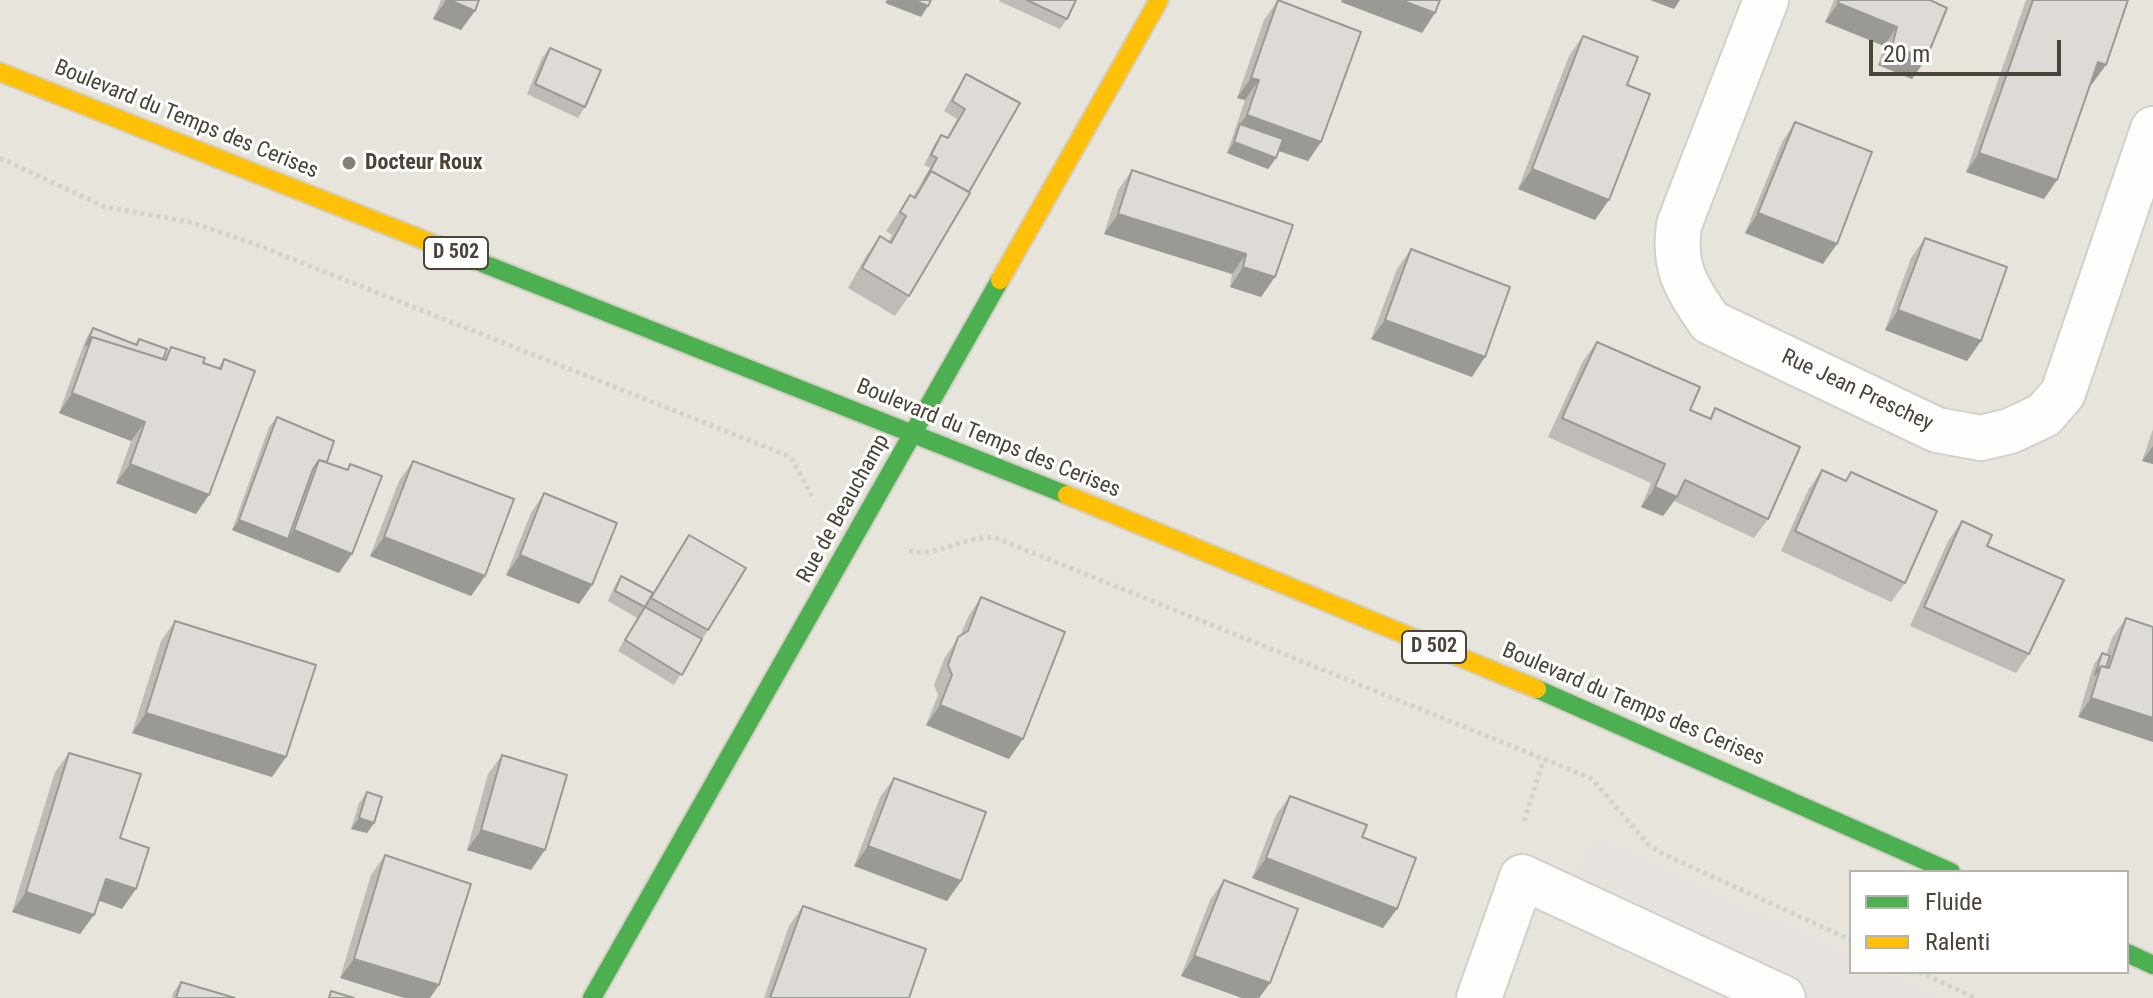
<!DOCTYPE html>
<style>
body{margin:0}
#map{position:relative;width:2153px;height:998px;overflow:hidden;background:#f4f2ee;font-family:"Roboto Condensed",sans-serif}
canvas{display:block}
.legend{position:absolute;left:1849px;top:870px;width:280px;height:104px;box-sizing:border-box;background:#fff;border:2px solid #b7b4b0;margin:0;padding:10px 14px;list-style:none;font-size:24px;color:#4b4439}
.legend li{display:flex;align-items:center;gap:16px;height:40px}
.legend b{width:40px;border:2px solid #b7b4b0}
.scale{position:absolute;left:1869px;top:40px;width:192px;height:36px;box-sizing:border-box;border:4px solid #4b4439;border-top:0;padding-left:10px;font-size:24px;line-height:28px;white-space:nowrap;color:#4b4439;-webkit-text-stroke:6px #fff;paint-order:stroke}
</style>
<div id="map">
<canvas width="2153" height="998"></canvas>
<ul class="legend">
<li><b style="height:10px;background:#4caf50"></b>Fluide</li>
<li><b style="height:10px;background:#ffc107"></b>Ralenti</li>
</ul>
<div class="scale">20 m</div>
</div>
<script>
const c = document.querySelector('canvas').getContext('2d');
c.lineJoin = 'round';
function fill(path, color) { c.fillStyle = color; c.fill(path, 'evenodd'); }
function trace(path, color, width, dash) { c.strokeStyle = color; c.lineWidth = width; c.lineCap = dash ? 'butt' : 'round'; c.setLineDash(dash || []); c.stroke(path); }
function drawText(font, color, halo, rows, align = 'center') {
  c.font = font + ' "Roboto Condensed",sans-serif'; c.lineWidth = 6; c.setLineDash([]); c.textBaseline = 'middle'; c.strokeStyle = halo; c.fillStyle = color; for (const [text, x, y, turn = 0] of rows) {
    c.save(); c.translate(x, y); c.rotate((+turn || 0) * Math.PI / 180); c.textAlign = isNaN(turn) ? turn : align; if (halo) c.strokeText(text, 0, 0); c.fillText(text, 0, 0); c.restore();
  }
}
const residential = new Path2D(`
 M0,0H2153V998H0ZM1851,872H2127V972H1851Z`);
const parking = new Path2D(`
 M1596,835L1851,955V972H1888L1943,998H1781L1560,894Z`);
const path = new Path2D(`
 M0,158L105,207L190,222L252,243L786,455L793,461L812,496
 M909,551C938,558 966,534 996,538L1544,759L1592,779L1649,845L1661,853L1851,940
 M1524,821L1544,759
 M1919,972L1976,998`);
const street = new Path2D(`
 M1766,0L1679,225C1673,268 1686,287 1710,322L1937,430L1981,438L2010,431L2044,415L2063,393L2153,129
 M1479,998L1522,877L1783,998`);
const fast = new Path2D(`
 M449,250L1067,495
 M1537,689L1951,872
 M2127,953L2153,965
 M592,998L1000,280`);
const slow = new Path2D(`
 M0,72L449,250
 M1000,280L1159,0
 M1067,495L1537,689`);
const wall = new Path2D(`
 M441,0H479L461,30L433,19Z
 M1000,0H1076L1067,19L1060,29L999,1Z
 M1278,0L1321,142L1308,161L1278,151L1276,158L1268,169L1227,153L1245,100L1237,98L1264,20Z
 M1834,0H1930L1926,59L1912,79L1878,65L1884,46L1825,22Z
 M2026,0H2128L2092,84H2090L2044,199L1966,172Z
 M1583,36L1627,85L1595,220L1518,189L1569,56Z
 M550,48L585,107L578,118L527,94L542,58Z
 M966,74L1020,103L909,296L895,316L848,288L866,256L880,236L889,241L892,235L886,231L910,195L913,197L930,168L924,165L934,145L941,135L947,138L957,119L944,111L959,85Z
 M1795,122L1823,264L1745,233L1782,142Z
 M1132,170L1293,225L1261,297L1230,287L1232,274L1104,234L1118,190Z
 M1925,238L1967,361L1885,330L1911,258Z
 M1411,249L1472,377L1371,339L1397,269Z
 M93,328L135,344L139,339L165,356L171,347L218,368L224,359L196,514L116,483L131,441L59,413L79,357L86,339Z
 M1597,342L1690,410L1709,418L1715,408L1768,519L1754,538L1674,501L1663,516L1641,507L1651,483L1548,437L1583,361Z
 M277,417L327,462L346,470L350,464L339,573L232,530L269,427Z
 M2153,429V464L2142,461Z
 M413,461L485,576L471,596L370,556L399,481Z
 M1822,470L1845,481L1851,472L1905,583L1891,602L1781,551L1808,490Z
 M544,493L592,585L579,604L506,575L531,513Z
 M1962,521L1987,546L2029,654L2016,673L1910,626L1948,541Z
 M689,535L708,630L674,685L618,651L637,618L608,601L614,587L621,576L653,592L676,555Z
 M981,597L1009,759L926,725L938,695L934,685L945,657L960,636L968,617Z
 M2126,618L2153,627L2078,717L2094,664L2102,653L2106,655L2112,638Z
 M175,621L286,757L272,777L132,733L161,641Z
 M69,753L120,838L122,909L99,900L80,934L12,912L55,772Z
 M502,755L531,870L467,850L488,774Z
 M894,778L961,881L947,901L854,866L880,797Z
 M367,792L374,823L367,833L351,829L359,803Z
 M1290,796L1362,837L1383,928L1252,878L1276,815Z
 M385,855L471,884L340,978L371,875Z
 M1224,880L1270,983L1259,998H1242L1181,976L1210,900Z
 M803,906L909,998H764L789,926Z
 M181,982L235,998H172L173,993Z`);
const shadedWall = new Path2D(`
 M446,0H450L475,11L461,30L433,19Z
 M887,0H913L928,6L921,17L885,3Z
 M1342,0H1401L1435,13L1422,33L1341,2Z
 M1650,0H1680L1674,9Z
 M1838,3L1897,27L1884,46L1825,22Z
 M1892,46L1926,59L1912,79L1878,65Z
 M2098,62L2106,65L2092,84L2084,82Z
 M1251,78L1259,80L1245,100L1237,98Z
 M1247,115L1321,142L1308,161L1236,136L1240,124Z
 M1234,142L1276,158L1268,169L1227,153Z
 M1979,153L2057,180L2044,199L1966,172Z
 M1532,169L1609,200L1595,220L1518,189Z
 M1758,213L1837,244L1823,264L1745,233Z
 M1118,214L1246,254L1232,274L1104,234Z
 M1243,267L1275,277L1261,297L1230,287Z
 M1898,310L1981,341L1967,361L1885,330Z
 M1385,320L1485,357L1472,377L1371,339Z
 M72,393L145,422L131,441L59,413Z
 M2153,446V464L2142,461Z
 M130,464L209,495L196,514L116,483Z
 M1655,487L1677,497L1663,516L1641,507Z
 M239,520L288,539L294,530L352,554L339,573L232,530Z
 M384,537L485,576L471,596L370,556Z
 M520,555L592,585L579,604L506,575Z
 M2091,698L2153,718V742L2078,717Z
 M940,705L1023,739L1009,759L926,725Z
 M146,713L286,757L272,777L132,733Z
 M359,818L374,823L367,833L351,829Z
 M481,830L545,850L531,870L467,850Z
 M868,846L961,881L947,901L854,866Z
 M1266,858L1397,909L1383,928L1252,878Z
 M106,879L136,889L122,909L92,898Z
 M26,892L94,915L80,934L12,912Z
 M1194,956L1270,983L1259,998H1242L1181,976Z
 M354,959L439,985L430,998H404L340,978Z`);
const building = new Path2D(`
 M450,0H479L475,11Z
 M913,0H931L928,6Z
 M1027,0H1076L1067,19Z
 M1278,0L1361,32L1321,142L1247,115L1259,80L1251,78Z
 M1401,0H1440L1435,13Z
 M1839,0H1930L1947,8L1926,59L1892,46L1897,27L1838,3Z
 M2033,0H2128L2106,65L2098,62L2057,180L1979,153Z
 M1583,36L1638,57L1627,85L1650,94L1609,200L1532,169Z
 M550,48L601,70L585,107L535,84Z
 M966,74L1020,103L969,192L931,171L925,180L937,158L931,155L941,135L948,138L965,109L952,101Z
 M1795,122L1872,152L1837,244L1758,213Z
 M1240,124L1283,139L1276,158L1234,142Z
 M1132,170L1293,225L1275,277L1243,267L1246,254L1118,214Z
 M931,171L970,193L909,296L862,268L880,236L891,243L906,216L900,212L910,195L915,198Z
 M1925,238L2007,267L1981,341L1898,310Z
 M1411,249L1510,287L1485,357L1385,320Z
 M93,328L137,345L139,339L167,349L163,359L92,337L86,346Z
 M92,337L166,360L171,347L205,358L203,363L221,369L224,359L255,371L209,495L130,464L145,422L72,393Z
 M1597,342L1700,387L1690,410L1711,419L1715,408L1800,447L1768,519L1685,480L1677,497L1655,487L1665,464L1562,418Z
 M277,417L334,441L327,462L319,460L313,469L288,539L239,520Z
 M319,460L348,470L350,464L382,476L352,554L294,530Z
 M413,461L514,499L485,576L384,537Z
 M1822,470L1846,481L1851,472L1937,511L1905,583L1795,531Z
 M544,493L617,523L592,585L520,555Z
 M1962,521L1992,535L1987,546L2064,580L2029,654L1924,607Z
 M689,535L746,568L708,630L651,598Z
 M621,576L653,593L645,607L615,591Z
 M981,597L1065,632L1023,739L940,705L952,675L948,665L958,637L968,631Z
 M645,607L702,639L682,675L625,640Z
 M2126,618L2153,627V718L2091,698L2101,666L2109,668Z
 M175,621L316,665L286,757L146,713Z
 M2102,653L2110,656L2106,667L2101,666L2095,675Z
 M69,753L141,774L120,838L149,848L136,889L106,879L94,915L26,892Z
 M502,755L567,775L545,850L481,830Z
 M894,778L986,812L961,881L868,846Z
 M367,792L382,797L374,823L359,818Z
 M1290,796L1367,825L1362,837L1416,858L1397,909L1266,858Z
 M385,855L471,884L439,985L354,959Z
 M1224,880L1298,909L1270,983L1194,956Z
 M803,906L926,949L909,998H770Z
 M181,982L235,998H176Z
 M331,991L354,998H329Z`);
const markers = [
 [349,163,8,"#868178"]
];
const shields = [
 [456,253,64],
 [1434,647,64]
];
const shieldNames = [
 ["D 502",456,253],
 ["D 502",1434,647]
];
const streetNames = [
 ["Boulevard du Temps des Cerises",186,120,22],
 ["Rue Jean Preschey",1857,391,25],
 ["Boulevard du Temps des Cerises",988,439,22],
 ["Rue de Beauchamp",844,509,-61],
 ["Boulevard du Temps des Cerises",1633,705,23]
];
const poiNames = [
 ["Docteur Roux",365,163]
];
fill(residential, '#e7e4dc');
fill(parking, '#e6e3df');
trace(street, '#d2d0cb', 48);
trace(fast, '#d3cfc5', 22);
trace(slow, '#d3cfc5', 22);
trace(path, '#d3d2cc', 5, [4, 4]);
trace(street, '#fdfdfc', 44);
trace(fast, '#4caf50', 18);
trace(slow, '#ffc107', 18);
fill(wall, '#bfbcb8');
fill(shadedWall, '#9b9996');
fill(building, '#dedbd6');
trace(building, '#9b9996', 2);
for (const [x, y, r, color] of markers) { const dot = new Path2D(); dot.arc(x, y, r, 0, 2 * Math.PI); c.fillStyle = color; c.fill(dot); trace(dot, '#fff', 3); }
for (const [x, y, w] of shields) { const box = new Path2D(); box.roundRect(x - w / 2, y - 16, w, 32, 6); c.fillStyle = '#fff'; c.fill(box); trace(box, '#4b4439', 2); }
drawText('bold 20px', '#4b4439', null, shieldNames);
drawText('22px', '#4b4439', '#fff', streetNames);
drawText('bold 22px', '#4b4439', '#fff', poiNames, 'left');
</script>
